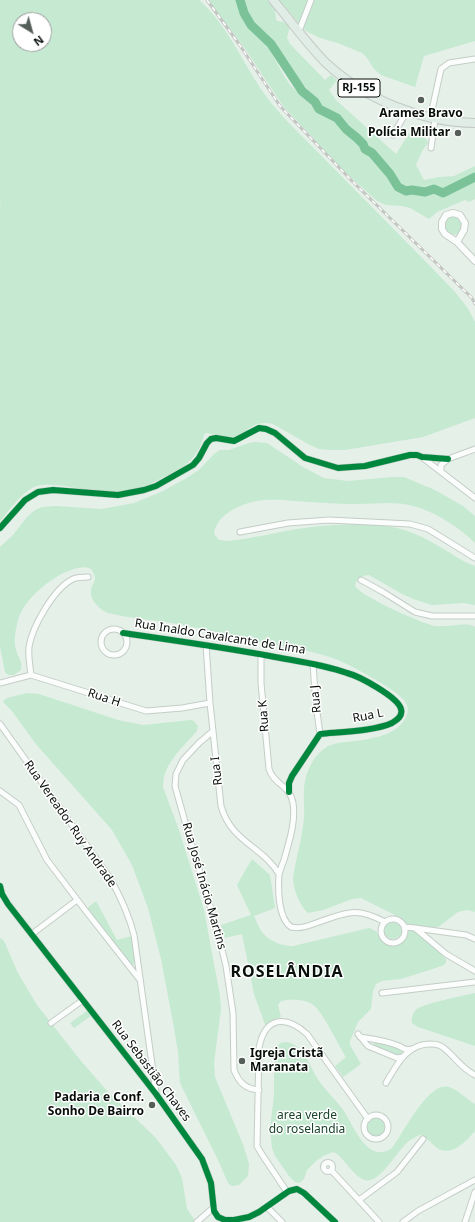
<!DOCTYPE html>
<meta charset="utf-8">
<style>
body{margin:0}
#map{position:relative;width:475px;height:1222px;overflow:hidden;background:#e5f0e8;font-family:"Noto Sans",sans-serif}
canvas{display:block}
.north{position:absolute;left:12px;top:12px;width:40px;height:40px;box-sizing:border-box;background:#fff;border:1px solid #9c9f9d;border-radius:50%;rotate:143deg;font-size:11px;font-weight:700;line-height:16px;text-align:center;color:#080f0a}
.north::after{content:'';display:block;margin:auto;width:14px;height:18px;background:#555e58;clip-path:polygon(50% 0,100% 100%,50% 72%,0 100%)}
</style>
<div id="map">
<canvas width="475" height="1222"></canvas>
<div class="north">N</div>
</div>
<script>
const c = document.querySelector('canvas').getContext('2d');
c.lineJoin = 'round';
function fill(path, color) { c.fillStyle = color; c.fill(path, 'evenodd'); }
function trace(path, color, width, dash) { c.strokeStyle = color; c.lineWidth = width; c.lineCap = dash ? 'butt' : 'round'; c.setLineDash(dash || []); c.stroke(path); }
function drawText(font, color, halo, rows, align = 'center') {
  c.font = font + ' "Noto Sans",sans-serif'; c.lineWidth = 3; c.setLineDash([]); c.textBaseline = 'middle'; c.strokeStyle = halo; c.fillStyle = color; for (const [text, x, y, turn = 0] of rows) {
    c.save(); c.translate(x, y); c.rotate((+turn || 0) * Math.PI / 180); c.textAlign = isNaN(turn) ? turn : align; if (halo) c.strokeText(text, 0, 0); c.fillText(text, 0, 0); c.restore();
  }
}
const green = new Path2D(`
 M0,0H199C224,22 239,54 257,83C265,96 276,109 287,121L431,267L455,292L467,307L475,322V418L423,437L345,450H330L319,449L310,445L273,424C250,419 250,434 232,437C224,438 214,434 206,433L204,435C198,457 189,464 170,474C152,483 139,491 119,493C95,495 54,479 34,487C20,494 10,510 0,521V202L2,211L0,200ZM20,20H44V44H20Z
 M208,0H236L245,22L270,50L284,76L290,85L317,111L333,117L343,129L359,142L365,152L370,154L373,161L388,175L397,188L402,193L408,194L414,191L427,194L432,193L442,195L456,190L475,179V199L469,202L465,200L437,212L429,219L410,208L402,206L386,205L377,201L344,171L283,106L246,50Z
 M243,0H267L275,10L276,19L277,21L284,22L290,26L287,38L290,44L325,80L331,75L337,80L329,90L336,100L396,154L410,132C417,131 426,136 428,143L422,151L416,165L424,180L440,177L454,176L475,166V175L457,186L449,189L434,187L428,190L413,187L405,188L397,180L393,171L359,138L333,113L321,108L316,99L298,79L274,42L253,24Z
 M279,0H475V41L424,56L415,87L381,75L374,69L367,58L362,53L338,43L320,38L306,31Z
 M456,215L463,222L461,231C456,236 451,235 445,232L444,219Z
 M255,442L267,443L303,467L324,478L348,481L393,477H404L435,490L463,506L475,516V543C460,528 434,511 413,506C394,501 376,504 358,504C336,504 315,502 294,501C282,500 269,499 257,501C240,504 216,515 214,534L219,540L227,541C253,539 279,531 305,528C331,524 372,523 397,528C421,533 444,550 465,562L475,566V605L463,603L432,605L416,600L402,594L369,575C362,575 356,579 355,586C360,596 423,624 435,626C446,628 467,621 475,627V912L467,910L458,912L438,927L430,928L406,924L393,914L361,898L352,899L323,910L308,913C300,906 293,889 293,878C296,857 303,837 304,816C305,807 303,798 304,789C305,772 315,751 331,745C339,742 347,742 355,741C370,739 392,736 402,723C416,706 402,697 389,688C373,678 356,668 338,660C312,650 281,646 253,641C229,636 206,629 182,625C158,620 132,619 108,613C100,610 89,599 91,590C92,585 95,582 95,577C94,574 93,571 91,569C88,567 83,567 79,568C57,571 24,598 18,620C16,629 13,640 16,650C18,657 23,662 21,670L14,675H8L5,672L0,647V547L13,535L27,517L35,510L42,507L56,506L101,509L134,503L161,492L185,479L199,470L214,454L220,450H229L249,443Z
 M27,693L39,694L118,720L143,725L191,720L194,721L198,726L197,731L177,753L168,766L164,776L163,787L179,830L204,910L220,996L221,1009L214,1063L215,1077L244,1147L249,1164L248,1176L239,1185L232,1186L228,1183L218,1160L180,1083L178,1052L174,1028L161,959L148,908L132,865L112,830L35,743L12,711L3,702L4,700L7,698Z
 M252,859L270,875L275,908L254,916C257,922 259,929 263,933C269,941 284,947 293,946L369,928C379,930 382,942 393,944C407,941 404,933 412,930L425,939L446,959V963L442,966L401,979L382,981L376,984L373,991L371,1009L358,1022L350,1041V1045L361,1064L343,1077L335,1066L346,1057C338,1045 323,1011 312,1004C304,999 290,999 281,1001L278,1005L281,1017L272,1021L266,1027L254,994L242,934L225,938L221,925L251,915L237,885Z
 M96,901L117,940L132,936L135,958V962L132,966H130L85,910Z
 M384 930a9 9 0 1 1 18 0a9 9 0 1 1-18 0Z
 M0,938L4,941L18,973L37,1005L81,1061L108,1092L156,1138L176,1165L182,1178L187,1209L196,1222H0Z
 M475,993V1046L418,1027L412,1023C411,1018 413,1012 417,1009C425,1003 463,996 475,993Z
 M87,1011L91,1016L74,1028L70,1023Z
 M375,1040L403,1050L400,1058L373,1047Z
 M287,1042C292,1043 296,1045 300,1049C308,1058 312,1071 319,1081C326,1091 336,1100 344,1111C354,1127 368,1165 392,1148C403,1134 428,1081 449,1087C459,1090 466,1099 475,1104V1131C466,1141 453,1157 437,1148C434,1146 431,1142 428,1140C426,1138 423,1135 420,1135C417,1136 412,1139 409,1141C399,1148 379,1185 365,1180C353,1177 342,1154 333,1152L323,1156L316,1161L307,1170L304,1179L299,1183L295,1182L289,1176L275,1156L272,1148L270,1129L274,1095V1052C277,1045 279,1042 287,1042Z
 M366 1127a10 10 0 1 1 20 0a10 10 0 1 1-20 0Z`);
const river = new Path2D(`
 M240,0L244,13L251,25L271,44L302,91L315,102L319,109L337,118L346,129L357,138L363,144L365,149L372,153L390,174L398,187L406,191L412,190L425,192L434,189L443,193L475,177`);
const minor = new Path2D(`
 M299,31L311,0
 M430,119L441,69L449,63L475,59
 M393,135L407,111
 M431,148L435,119
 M423,458L475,498
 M441,471V465L448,459L475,449
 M0,528L25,500L38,492L53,490L118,495L144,490L156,486L193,465L199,458L207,443L211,439L216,438L234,441L259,428L266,429L275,433L305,458L338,468L365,466L410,455H417L422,457L448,459
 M240,532L288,523L329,520L410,524L428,529L475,558
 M361,580L383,592L415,612L432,616H475
 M101 642a13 13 0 1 1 26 0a13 13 0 1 1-26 0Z
 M123,633C172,640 221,647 270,656C296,661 322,664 347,673C359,676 398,697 401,709C403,716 397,720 392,723C375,731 340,732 320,734L292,776L289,783V792
 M206,645L210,703L221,806C231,842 262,846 279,874
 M261,655V683L269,769C274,785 290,785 293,803C296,822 289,842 284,860C282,865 280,870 279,875C278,889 278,918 291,927C300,929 308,926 316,923C346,913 355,906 385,922
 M313,664L316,705L320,734
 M31,675C30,666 28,656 29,647C32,627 54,588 73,579C78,577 83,577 88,577
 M0,683L31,675L146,711L182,708L210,703
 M0,724L110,878C120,896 129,915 134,935L156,1093
 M213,731L199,743L183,760L176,774L175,786L189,836L216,926L226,966L233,1013L234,1070C239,1083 246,1089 259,1090
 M0,791L19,805L47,860L85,910L140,980
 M0,886L2,894L8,904L156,1094L202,1159L211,1183L214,1211L218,1217L225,1220H234L249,1217L259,1212L289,1191L297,1189L304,1193L335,1222
 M381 931a12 12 0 1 1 24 0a12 12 0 1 1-24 0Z
 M405,927L415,928L446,954L475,971
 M415,928L466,935L475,939
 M32,934L77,900
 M382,993L475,982
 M51,1023L83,1000
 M358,1034L368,1046L397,1058L402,1057
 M360,1037C374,1039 387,1041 399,1046C403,1048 406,1051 411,1049
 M386,1083C396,1066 407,1043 431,1044C436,1044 441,1045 445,1049C456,1058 461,1068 475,1075
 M364 1127a12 12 0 1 1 24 0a12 12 0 1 1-24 0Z
 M323.5 1167a4.5 4.5 0 1 1 9 0a4.5 4.5 0 1 1-9 0Z
 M331,1170L379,1222
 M287,1192L261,1153L257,1146L259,1048C265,1016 286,1015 307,1034L368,1119
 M359,1200L397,1172L423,1139
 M267,1207L282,1222
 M197,1222L213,1208
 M403,1222L418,1211L475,1180
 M465,1222L475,1192`);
const tertiary = new Path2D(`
 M457,242L464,230L465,223L460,215L453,213L446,215L442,222V229L445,234L457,242L475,261`);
const primary = new Path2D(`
 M273,0C291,21 307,44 326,63C366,100 421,122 475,123`);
const rail = new Path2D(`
 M207,0L239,44L280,106L352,181L472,298L475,304`);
const cycleway = new Path2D(`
 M0,528L25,500L38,492L53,490L118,495L144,490L156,486L193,465L199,458L207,443L211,439L216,438L234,441L259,428L266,429L275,433L305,458L338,468L365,466L410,455H417L422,457L448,459
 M123,633C172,640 221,647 270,656C296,661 322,664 347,673C359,676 398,697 401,709C403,716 397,720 392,723C375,731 340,732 320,734L292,776L289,783V792
 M0,886L2,894L8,904L156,1094L202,1159L211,1183L214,1211L218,1217L225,1220H234L249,1217L259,1212L289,1191L297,1189L304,1193L335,1222`);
const markers = [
 [421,100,4,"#555e58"],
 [458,133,4,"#555e58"],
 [242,1061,4,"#555e58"],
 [152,1105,4,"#555e58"]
];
const shields = [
 [359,88,42]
];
const shieldNames = [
 ["RJ-155",359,88]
];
const poiNames = [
 ["Arames Bravo",421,114,"center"],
 ["Polícia Militar",450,133],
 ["Igreja Cristã",250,1054,"left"],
 ["Maranata",250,1068,"left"],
 ["Padaria e Conf.",144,1098],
 ["Sonho De Bairro",144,1112]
];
const streetNames = [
 ["Rua Inaldo Cavalcante de Lima",220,637,9],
 ["Rua H",104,698,18],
 ["Rua J",316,699,-95],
 ["Rua K",264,716,-94],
 ["Rua L",368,716,-11],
 ["Rua I",217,771,-96],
 ["Rua Vereador Ruy Andrade",70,824,55],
 ["Rua José Inácio Martins",204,886,74],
 ["Rua Sebastião Chaves",151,1071,53]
];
const parkNames = [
 ["area verde",307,1116],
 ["do roselandia",307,1130]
];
const districtNames = [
 ["ROSELÂNDIA",287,972]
];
fill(green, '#c5e9d1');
trace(river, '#7bc299', 9);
trace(minor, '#c4cdc7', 7);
trace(tertiary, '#c4cdc7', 8);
trace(primary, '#c4c9c6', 10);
trace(minor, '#fbfdfc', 5);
trace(tertiary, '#fbfdfc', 6);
trace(primary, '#e0ede6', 8);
trace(rail, '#c3c6c3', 3);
trace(rail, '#fff', 1.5, [4.5]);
trace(cycleway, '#00873e', 6);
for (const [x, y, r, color] of markers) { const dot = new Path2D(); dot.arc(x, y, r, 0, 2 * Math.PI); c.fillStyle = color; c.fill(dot); trace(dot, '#fff', 1.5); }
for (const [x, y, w] of shields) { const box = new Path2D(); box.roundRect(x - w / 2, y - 9, w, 18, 3); c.fillStyle = '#fff'; c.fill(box); trace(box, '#080f0a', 1); }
drawText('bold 11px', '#080f0a', null, shieldNames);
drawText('bold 12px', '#080f0a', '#fff', poiNames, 'right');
drawText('12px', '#080f0a', '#fff', streetNames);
drawText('12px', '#19422a', '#fff', parkNames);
c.letterSpacing = '1px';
drawText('bold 16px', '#080f0a', '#fff', districtNames);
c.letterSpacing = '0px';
</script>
